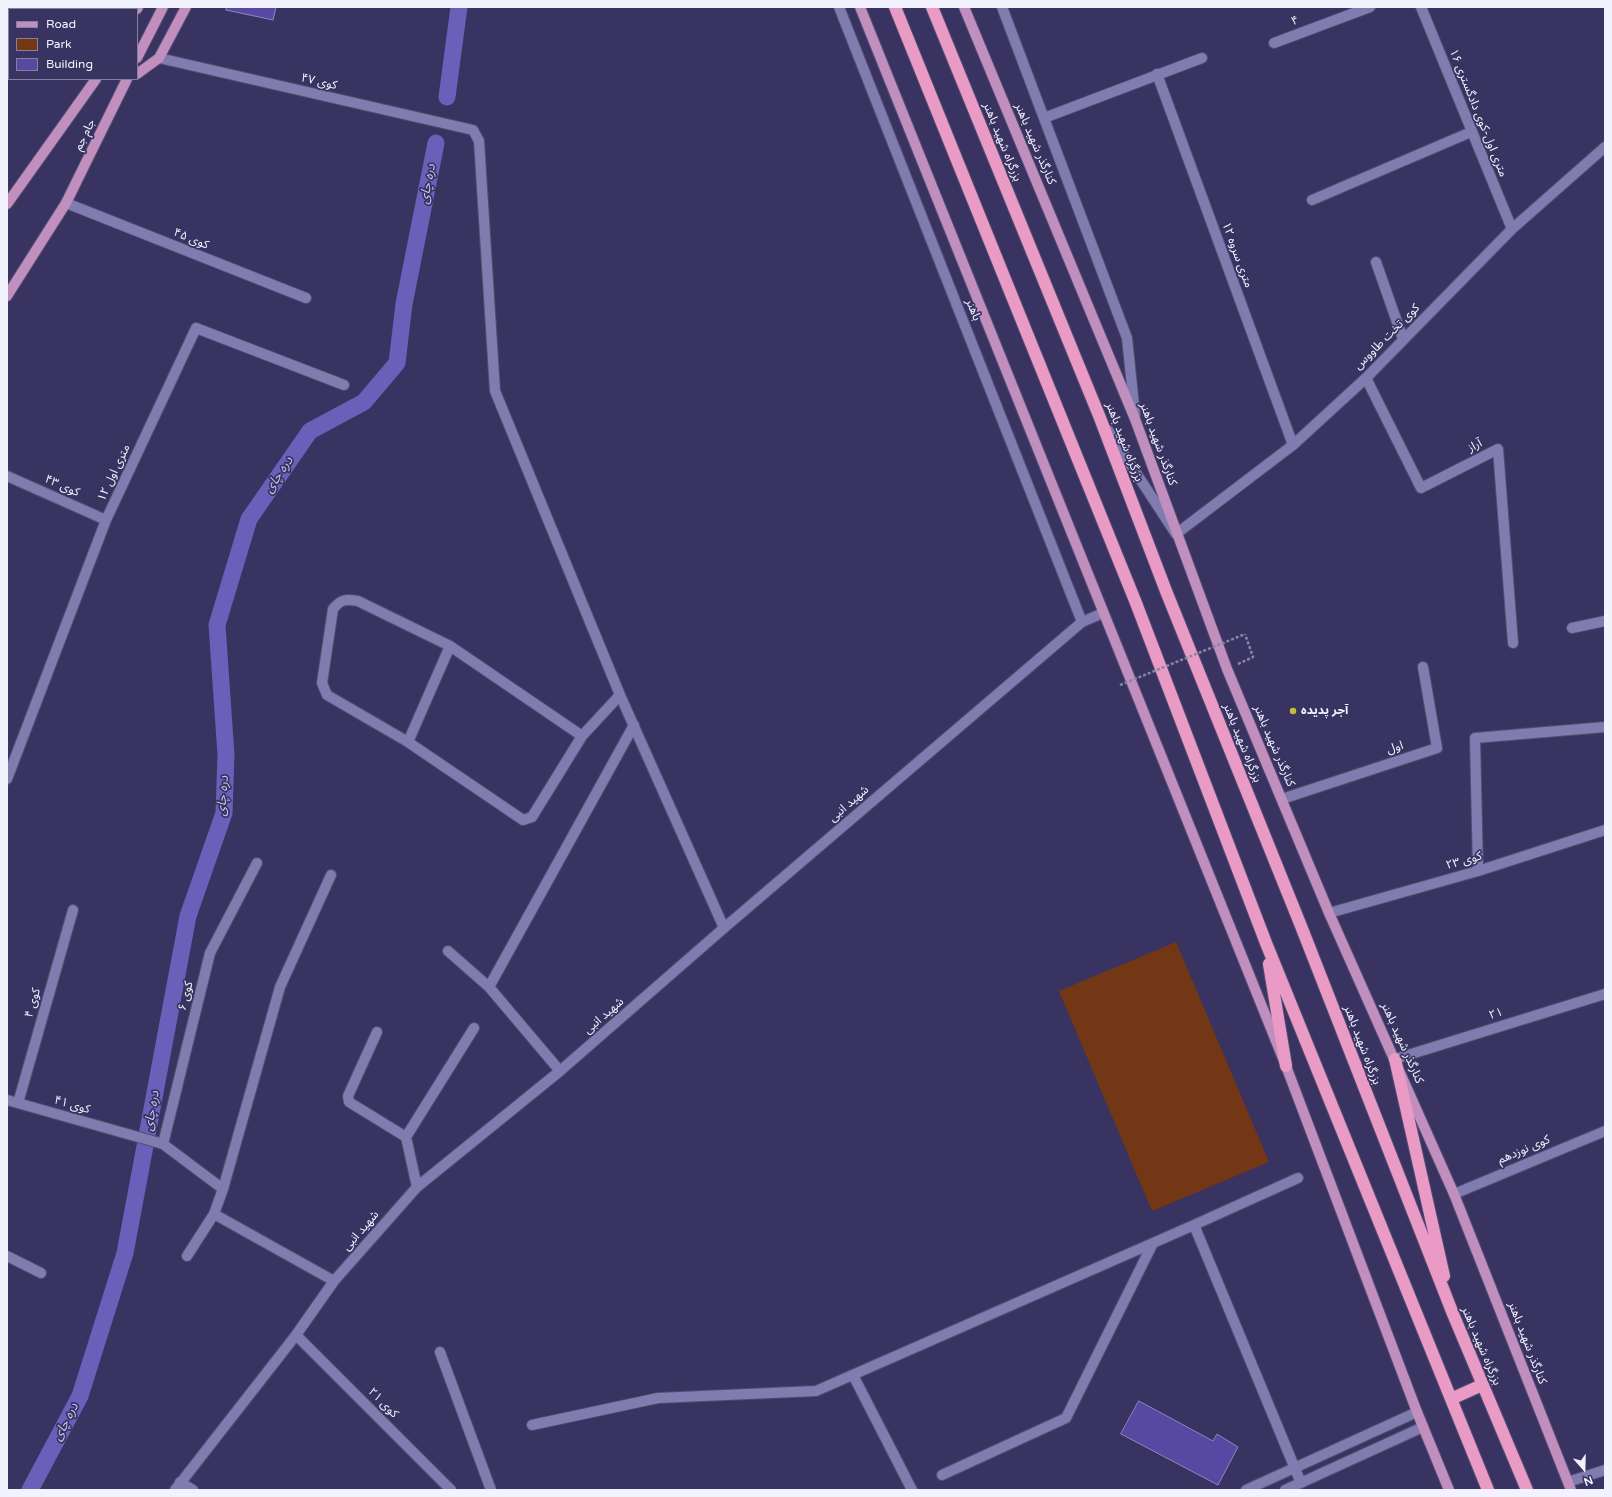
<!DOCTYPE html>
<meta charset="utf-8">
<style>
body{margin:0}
#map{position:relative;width:1612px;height:1497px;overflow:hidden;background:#393361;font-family:"Varela Round",sans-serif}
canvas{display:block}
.frame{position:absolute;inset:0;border:8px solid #f3f3ff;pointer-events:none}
.legend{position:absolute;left:8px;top:8px;width:130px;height:72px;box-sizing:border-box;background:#393361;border:1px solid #8380a0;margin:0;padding:5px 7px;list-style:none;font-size:12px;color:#f3f3ff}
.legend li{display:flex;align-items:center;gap:8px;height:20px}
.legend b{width:20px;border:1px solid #8380a0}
.north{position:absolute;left:1564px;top:1449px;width:40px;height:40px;-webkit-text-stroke:3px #393361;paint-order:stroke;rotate:160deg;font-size:11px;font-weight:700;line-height:16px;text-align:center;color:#f3f3ff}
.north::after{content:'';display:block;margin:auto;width:14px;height:18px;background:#f3f3ff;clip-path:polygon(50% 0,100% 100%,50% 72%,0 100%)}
</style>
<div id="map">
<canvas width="1612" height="1497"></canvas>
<div class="frame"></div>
<ul class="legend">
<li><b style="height:5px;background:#c08fbd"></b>Road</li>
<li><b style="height:11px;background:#743715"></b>Park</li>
<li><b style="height:11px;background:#5748a2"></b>Building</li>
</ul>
<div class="north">N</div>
</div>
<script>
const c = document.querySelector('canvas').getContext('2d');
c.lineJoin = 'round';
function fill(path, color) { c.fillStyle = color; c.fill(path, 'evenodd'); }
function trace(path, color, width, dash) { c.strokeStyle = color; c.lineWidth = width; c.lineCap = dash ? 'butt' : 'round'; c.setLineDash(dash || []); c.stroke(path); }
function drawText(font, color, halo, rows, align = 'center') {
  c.font = font + ' "Varela Round","Noto Sans Arabic",sans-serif'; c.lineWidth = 3.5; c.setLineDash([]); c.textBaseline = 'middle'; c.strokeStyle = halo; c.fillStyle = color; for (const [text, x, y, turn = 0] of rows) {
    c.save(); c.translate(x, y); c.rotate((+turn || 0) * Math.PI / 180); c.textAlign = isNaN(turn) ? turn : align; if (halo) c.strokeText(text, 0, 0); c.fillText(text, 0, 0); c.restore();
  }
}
const green = new Path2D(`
 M1176,942L1269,1162L1152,1211L1059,991Z`);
const canal = new Path2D(`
 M447,97L459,7
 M30,1490L80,1396L125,1253L188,916L224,813L226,755L217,625L249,519L310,431L364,402L397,363L404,304L436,143`);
const building = new Path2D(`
 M227,7H276L273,20L226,10Z
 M1139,1401L1213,1441L1217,1434L1238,1447L1218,1485L1121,1434Z`);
const path = new Path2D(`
 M1238,664L1253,657L1245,634`);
const minor = new Path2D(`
 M839,7L1082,622
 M1002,7L1127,338L1135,415
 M1421,7L1512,229
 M1274,43L1370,7
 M159,58L473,130L479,141L495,391L620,695L724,928
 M1157,74L1293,445
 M1044,118L1202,58
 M1312,200L1471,132
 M66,203L306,298
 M1376,262L1403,339
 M1366,378L1421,488L1498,449L1513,643
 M1108,430L1176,534L1293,445L1366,378L1512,229L1605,147
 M7,476L106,520
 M1572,628L1605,621
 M582,736L450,646L358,601C346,599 341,599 333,609L322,683L327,695L408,742L523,820L532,817L582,736L620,695
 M408,742L450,646
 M7,779L106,520L196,328L344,385
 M1282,799L1437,748L1423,667
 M1478,871L1475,738L1605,727
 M1329,913L1478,871L1605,830
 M448,951L489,987L560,1071
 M489,987L634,725
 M377,1032L348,1096L349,1102L406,1137
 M1395,1059L1605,994
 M7,1100L163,1144L223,1189
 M18,1103L73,910
 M163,1144L210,953L257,863
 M417,1187L406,1137L474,1028
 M1454,1194L1605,1131
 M214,1214L334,1281
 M1194,1225L1301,1483
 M7,1256L41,1273
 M187,1256L214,1214L223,1189L280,987L331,875
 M296,1335L451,1490
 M440,1352L491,1490
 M853,1375L912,1490
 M532,1425L658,1398L816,1391L1194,1225L1298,1178
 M942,1475L1066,1418L1153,1243
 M180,1482L193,1490
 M1568,1482L1605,1470
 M175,1490L296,1335L334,1281L417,1187L560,1071L724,928L1082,622L1103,613
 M1246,1490L1417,1412
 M1285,1490L1423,1427`);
const major = new Path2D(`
 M860,7L1286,1066L1417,1412L1449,1490
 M964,7L1135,419L1227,669L1329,913L1454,1194L1571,1490
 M118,9L119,7
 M137,9L138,7
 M137,58L163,7
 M137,74L159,58L186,7
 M7,204L96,79
 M7,296L66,203L127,79`);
const highway = new Path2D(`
 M895,7L1136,603L1266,943L1488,1490
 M932,7L1100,418L1166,591L1301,926L1453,1314L1527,1490
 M1269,964L1286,1066
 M1395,1059L1444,1276
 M1451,1399L1482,1385`);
const pathBridge = new Path2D(`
 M1120,685L1245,634`);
const markers = [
 [1293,711,4,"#c2bd3f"]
];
const streetNames = [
 ["۴",1295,21,-21],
 ["کوی ۴۷",319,82,13],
 ["۱۶ متری اول-کوی دادگستری",1478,113,68],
 ["جام جم",85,135,-64],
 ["بزرگراه شهید باهنر",1002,142,68],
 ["کنارگذر شهید باهنر",1035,144,67],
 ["کوی ۴۵",191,239,22],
 ["۱۲ متری سروه",1237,255,70],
 ["باهنر",973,310,68],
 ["کوی تخت طاووس",1387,337,-45],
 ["بزرگراه شهید باهنر",1124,442,69],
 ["کنارگذر شهید باهنر",1158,444,70],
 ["آراز",1475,446,-27],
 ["۱۲ متری اول",114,473,-65],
 ["کوی ۴۳",62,486,24],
 ["بزرگراه شهید باهنر",1242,743,68],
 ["کنارگذر شهید باهنر",1274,746,67],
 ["اول",1395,748,-18],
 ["شهید انبی",849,804,-41],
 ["کوی ۲۳",1464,861,-16],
 ["کوی ۶",186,996,-76],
 ["کوی ۴",33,1003,-74],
 ["۲۱",1496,1014,-17],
 ["شهید انبی",604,1016,-41],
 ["کنارگذر شهید باهنر",1402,1043,66],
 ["بزرگراه شهید باهنر",1362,1045,69],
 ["کوی ۴۱",72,1105,16],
 ["کوی نوزدهم",1524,1150,-23],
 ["شهید انبی",361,1231,-49],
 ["کنارگذر شهید باهنر",1527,1343,69],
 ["بزرگراه شهید باهنر",1481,1346,67],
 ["کوی ۲۱",383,1403,45]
];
const poiNames = [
 ["آجر پدیده",1301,711]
];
const waterNames = [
 ["دره چای",428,184,-79],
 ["دره چای",279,475,-56],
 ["دره چای",223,796,-85],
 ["دره چای",152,1111,-80],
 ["دره چای",66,1422,-62]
];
fill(green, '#743715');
trace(canal, '#6b5fba', 17);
fill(building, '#5748a2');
trace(building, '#8b88bd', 1);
trace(minor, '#534d72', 12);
trace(major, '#534d72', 12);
trace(highway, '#534d72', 14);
trace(path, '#8986a5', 2.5, [3, 2]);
trace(minor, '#807cb0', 10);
trace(major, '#c08fbd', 10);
trace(highway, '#ea9bc5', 12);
trace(pathBridge, '#8986a5', 2.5, [3, 2]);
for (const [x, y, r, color] of markers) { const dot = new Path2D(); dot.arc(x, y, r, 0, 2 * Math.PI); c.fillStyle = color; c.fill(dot); trace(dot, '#393361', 1.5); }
drawText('12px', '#f3f3ff', '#393361', streetNames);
drawText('bold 12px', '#f3f3ff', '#393361', poiNames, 'left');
drawText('italic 13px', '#c9c7f8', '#393361', waterNames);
</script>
